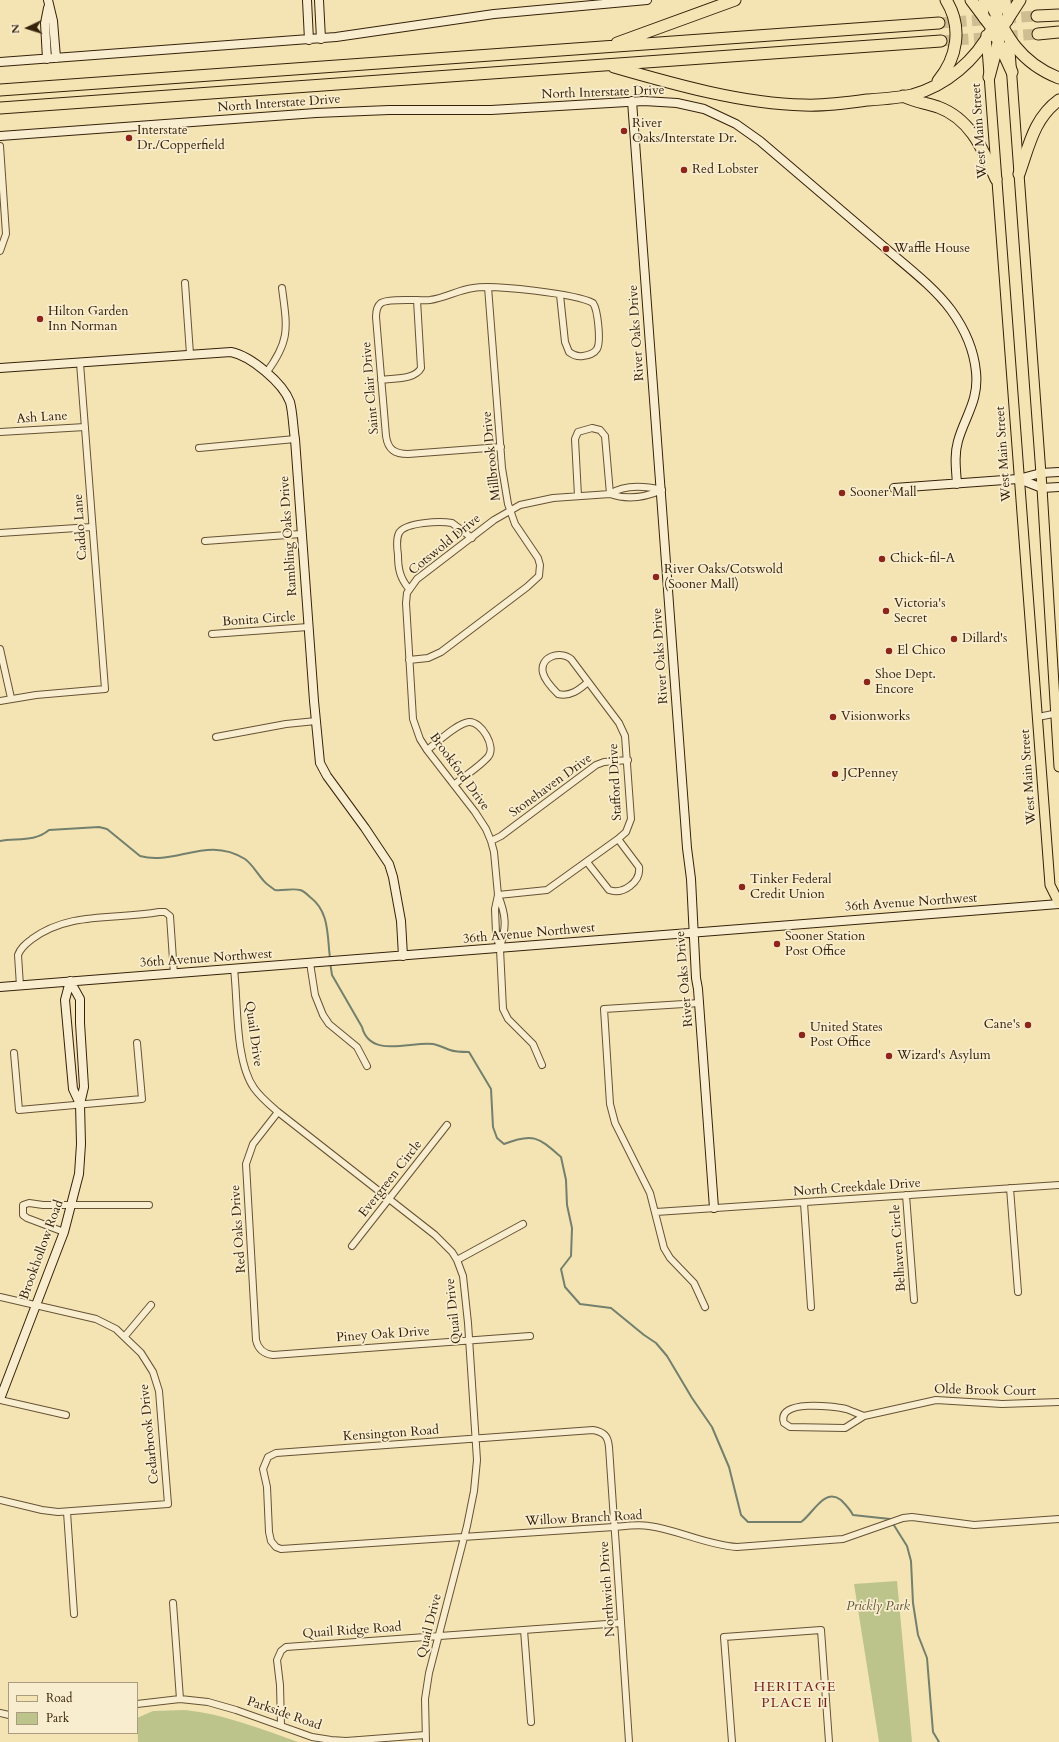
<!DOCTYPE html>
<style>
body{margin:0}
#map{position:relative;width:1059px;height:1742px;overflow:hidden;background:#f4e4b3;font-family:Cardo,serif}
canvas{display:block}
.legend{position:absolute;left:8px;top:1682px;width:130px;height:52px;box-sizing:border-box;background:#f8edce;border:1px solid #aa9c80;margin:0;padding:5px 7px;list-style:none;font-size:12px;color:#36220b}
.legend li{display:flex;align-items:center;gap:8px;height:20px}
.legend b{width:20px;border:1px solid #aa9c80}
.north{position:absolute;left:8px;top:8px;width:40px;height:40px;-webkit-text-stroke:3px #f8edce;paint-order:stroke;rotate:266deg;font-size:11px;font-weight:700;line-height:16px;text-align:center;color:#36220b}
.north::after{content:'';display:block;margin:auto;width:14px;height:18px;background:#36220b;clip-path:polygon(50% 0,100% 100%,50% 72%,0 100%)}
</style>
<div id="map">
<canvas width="1059" height="1742"></canvas>
<ul class="legend">
<li><b style="height:5px;background:#f4e4b3"></b>Road</li>
<li><b style="height:11px;background:#bcc48c"></b>Park</li>
</ul>
<div class="north">N</div>
</div>
<script>
const c = document.querySelector('canvas').getContext('2d');
c.lineJoin = 'round';
function fill(path, color) { c.fillStyle = color; c.fill(path, 'evenodd'); }
function trace(path, color, width, dash) { c.strokeStyle = color; c.lineWidth = width; c.lineCap = dash ? 'butt' : 'round'; c.setLineDash(dash || []); c.stroke(path); }
function drawText(font, color, halo, rows, align = 'center') {
  c.font = font + ' Cardo,serif'; c.lineWidth = 3.5; c.setLineDash([]); c.textBaseline = 'middle'; c.strokeStyle = halo; c.fillStyle = color; for (const [text, x, y, turn = 0] of rows) {
    c.save(); c.translate(x, y); c.rotate((+turn || 0) * Math.PI / 180); c.textAlign = isNaN(turn) ? turn : align; if (halo) c.strokeText(text, 0, 0); c.fillText(text, 0, 0); c.restore();
  }
}
const green = new Path2D(`
 M897,1581L912,1742H879L854,1584Z
 M185,1710C224,1714 261,1729 298,1742H138L137,1718L153,1711Z`);
const stream = new Path2D(`
 M0,841C17,838 35,842 49,830L99,827L107,829L140,856C175,866 207,835 245,859C252,864 257,873 263,880C266,884 271,887 275,890C283,891 292,888 300,890C304,891 307,894 310,897C330,912 327,936 330,958
 M330,962L332,975L362,1027C370,1059 411,1041 433,1044C439,1045 444,1048 450,1050C455,1052 463,1052 469,1052L491,1089L493,1127L497,1138L504,1144C534,1132 539,1138 561,1157L566,1180L567,1205L572,1228L571,1256L561,1269L565,1287L580,1304L611,1308L644,1335L656,1343L667,1356L692,1398L712,1427L729,1467L741,1515L748,1522H801C813,1514 824,1487 841,1500C846,1505 850,1509 853,1515L890,1519L907,1546L911,1561L913,1603L918,1635L927,1658L933,1732L939,1742`);
const highwayTunnel = new Path2D(`
 M939,23L1037,16
 M941,41L1038,34`);
const street = new Path2D(`
 M0,146L6,234L0,251
 M185,283L190,354
 M266,373C291,340 287,327 282,288
 M381,380C393,378 415,380 421,368L417,300
 M0,432L85,427
 M501,447L408,454C395,454 388,450 386,436L376,317C376,312 377,306 381,303C389,298 419,301 430,300C445,298 458,290 473,288C492,284 577,294 593,303C598,310 601,342 597,349C594,354 589,355 583,356C578,357 573,355 569,352L565,342L560,295
 M199,448L295,439
 M610,494C625,484 645,486 662,490
 M578,496L575,439L578,432L592,428L600,430L605,436L610,494
 M0,533L92,527
 M205,541L301,534
 M409,589C400,578 398,569 398,555C397,548 396,539 399,533C405,522 441,521 452,523L472,538
 M212,634L308,627
 M0,649L11,698
 M409,660L428,658L441,652L527,587L539,576L540,565L538,558L515,524L508,504L502,468L488,287
 M0,701L36,695L105,689L80,363
 M1038,717L1058,713
 M216,737L286,724L316,721
 M427,750C437,743 457,723 469,722C481,721 497,747 488,757C478,768 464,776 454,785
 M491,841L501,836L596,765L604,762L628,760
 M587,862L609,890C623,895 641,882 639,867L618,839
 M498,895L547,890L618,839L626,832L631,819L625,736L619,723L571,659C560,650 539,657 543,673C545,681 553,689 558,694C570,697 579,690 588,682
 M498,895C506,915 507,927 500,947
 M310,963L315,995L323,1015L329,1024L357,1047L367,1066
 M234,969C238,1003 235,1061 254,1088C261,1098 270,1105 278,1112L435,1235L452,1252L457,1260L463,1276L468,1323L477,1460L474,1491L467,1526L429,1673L425,1699L426,1742
 M20,986L18,955C21,947 26,944 32,939C70,911 115,920 159,912H165L170,916L174,974
 M700,1003L604,1009L610,1104L615,1123L650,1193L664,1248L670,1258L694,1283L705,1307
 M14,1053L19,1110L142,1099L137,1043
 M542,1065L533,1044L508,1019L503,1009L500,949L496,933L495,909L498,895L494,852L491,841L486,829L475,812L427,750L420,739L413,719L406,603L407,593L417,579L494,520L520,505L553,498L610,494C627,500 646,497 662,490
 M278,1112L253,1144L246,1164L256,1340C258,1349 264,1354 273,1355L530,1336
 M1010,1188L1018,1292
 M906,1195L914,1300
 M804,1203L811,1307
 M656,1212L1059,1185
 M64,1232L27,1218L23,1215V1205L29,1203L43,1205H149
 M352,1246L447,1125
 M457,1260L523,1224
 M0,1297L96,1319L116,1329L141,1353L153,1372L159,1391L168,1504L58,1512L42,1510L0,1500
 M125,1336L151,1305
 M0,1400L66,1415
 M864,1416C858,1414 852,1411 846,1409C833,1406 776,1399 784,1423L790,1427L845,1428L864,1416L936,1400L1002,1404L1059,1402
 M67,1512L74,1614
 M173,1603L180,1699
 M524,1630L531,1722
 M137,1704L180,1699L208,1702L236,1710L312,1737L331,1740L346,1741L425,1735
 M0,1713L9,1715
 M281,1725L280,1685L277,1660L281,1651L286,1647L621,1623
 M629,1742L616,1547C615,1533 614,1520 613,1506L609,1447C608,1436 604,1432 593,1430L276,1453L268,1457L263,1469L267,1487L269,1532L271,1541L276,1547L281,1549L614,1527C625,1526 638,1524 649,1526C679,1530 706,1545 737,1547L843,1539L903,1518L912,1517L974,1525L1059,1519
 M732,1742L724,1637L821,1630L829,1742`);
const secondary = new Path2D(`
 M48,0L53,21L56,58
 M307,0L309,40
 M319,0L321,39
 M47,59L45,23L48,8
 M0,62L336,37L494,14L647,0
 M632,101L687,848L691,879L696,978L698,989L714,1208
 M0,136L316,113L389,110H491L644,101L677,103L704,109L736,124L760,141C801,176 842,211 883,246C906,266 933,286 951,310C964,328 974,350 976,372C979,401 965,416 958,441C954,455 956,469 957,484
 M0,368L231,352C251,356 283,383 290,402C293,413 293,428 295,439L314,701L320,763L327,776L365,828L389,864L393,877L401,921L403,956
 M1019,479L1042,488L1059,487
 M894,488L1018,479L1041,473L1059,472
 M70,981L65,1000L73,1089L80,1104
 M0,987L1059,904
 M0,1399L64,1232L79,1174L81,1144L80,1104L84,1087L80,1023V999L70,981`);
const primary = new Path2D(`
 M983,0L984,19
 M1006,0L1008,21
 M986,35L1050,885L1059,903
 M1009,37L1042,488L1059,767`);
const highway = new Path2D(`
 M971,0L992,28L1012,72
 M989,0C1006,36 1020,63 1059,78
 M1037,16L1059,15
 M1038,34L1059,32
 M617,43L735,0
 M614,67C673,84 743,104 804,105C825,106 846,103 867,100C882,99 898,98 912,95C946,86 976,60 992,29C996,20 998,10 1000,0
 M989,77L1002,28L1020,0
 M938,81C957,58 963,27 946,0
 M0,90L939,23
 M903,96C915,102 926,103 938,107C971,119 983,150 996,179
 M0,108L941,41
 M1019,174C1029,146 1034,118 1059,100`);
const markers = [
 [624,131,4,"#8f2418"],
 [129,138,4,"#8f2418"],
 [684,170,4,"#8f2418"],
 [886,249,4,"#8f2418"],
 [40,319,4,"#8f2418"],
 [842,493,4,"#8f2418"],
 [882,559,4,"#8f2418"],
 [656,577,4,"#8f2418"],
 [886,611,4,"#8f2418"],
 [954,639,4,"#8f2418"],
 [889,651,4,"#8f2418"],
 [867,682,4,"#8f2418"],
 [833,717,4,"#8f2418"],
 [835,774,4,"#8f2418"],
 [742,887,4,"#8f2418"],
 [777,944,4,"#8f2418"],
 [1028,1025,4,"#8f2418"],
 [802,1035,4,"#8f2418"],
 [889,1056,4,"#8f2418"]
];
const streetNames = [
 ["North Interstate Drive",603,93,-2],
 ["North Interstate Drive",279,104,-4],
 ["West Main Street",980,131,-94],
 ["River Oaks Drive",637,333,-94],
 ["Saint Clair Drive",371,388,-95],
 ["Ash Lane",42,418,-4],
 ["West Main Street",1004,454,-94],
 ["Millbrook Drive",492,456,-96],
 ["Caddo Lane",81,527,-94],
 ["Rambling Oaks Drive",289,536,-94],
 ["Cotswold Drive",445,545,-39],
 ["Bonita Circle",259,620,-4],
 ["River Oaks Drive",661,656,-94],
 ["Brookford Drive",459,772,54],
 ["West Main Street",1029,777,-94],
 ["Stafford Drive",616,782,-93],
 ["Stonehaven Drive",551,786,-36],
 ["36th Avenue Northwest",911,903,-4],
 ["36th Avenue Northwest",529,934,-5],
 ["36th Avenue Northwest",206,959,-4],
 ["River Oaks Drive",685,979,-95],
 ["Quail Drive",253,1034,82],
 ["Evergreen Circle",391,1179,-52],
 ["North Creekdale Drive",857,1188,-4],
 ["Red Oaks Drive",239,1229,-94],
 ["Belhaven Circle",899,1248,-94],
 ["Brookhollow Road",42,1250,-70],
 ["Quail Drive",454,1311,-96],
 ["Piney Oak Drive",383,1335,-4],
 ["Olde Brook Court",985,1391,1],
 ["Cedarbrook Drive",150,1434,-96],
 ["Kensington Road",391,1434,-4],
 ["Willow Branch Road",584,1519,-3],
 ["Northwich Drive",608,1589,-94],
 ["Quail Drive",430,1626,-76],
 ["Quail Ridge Road",352,1631,-4],
 ["Parkside Road",284,1714,19]
];
const poiNames = [
 ["River",632,124],
 ["Oaks/Interstate Dr.",632,139],
 ["Interstate",137,131],
 ["Dr./Copperfield",137,146],
 ["Red Lobster",692,170],
 ["Waffle House",894,249],
 ["Hilton Garden",48,312],
 ["Inn Norman",48,327],
 ["Sooner Mall",850,493],
 ["Chick-fil-A",890,559],
 ["River Oaks/Cotswold",664,570],
 ["(Sooner Mall)",664,585],
 ["Victoria's",894,604],
 ["Secret",894,619],
 ["Dillard's",962,639],
 ["El Chico",897,651],
 ["Shoe Dept.",875,675],
 ["Encore",875,690],
 ["Visionworks",841,717],
 ["JCPenney",843,774],
 ["Tinker Federal",750,880],
 ["Credit Union",750,895],
 ["Sooner Station",785,937],
 ["Post Office",785,952],
 ["Cane's",1020,1025,"right"],
 ["United States",810,1028],
 ["Post Office",810,1043],
 ["Wizard's Asylum",897,1056]
];
const parkNames = [
 ["Prickly Park",878,1607]
];
const neighbourhoodNames = [
 ["HERITAGE",795,1688],
 ["PLACE II",795,1704]
];
fill(green, '#bcc48c');
trace(stream, '#73806d', 2);
trace(highwayTunnel, '#cebd91', 11, [11, 5.5]);
trace(street, '#665235', 8);
trace(secondary, '#36220b', 10);
trace(primary, '#36220b', 11);
trace(highway, '#36220b', 13);
trace(street, '#f8edce', 6);
trace(secondary, '#f8edce', 8);
trace(primary, '#f4e4b3', 9);
trace(highway, '#f4e4b3', 11);
for (const [x, y, r, color] of markers) { const dot = new Path2D(); dot.arc(x, y, r, 0, 2 * Math.PI); c.fillStyle = color; c.fill(dot); trace(dot, '#f8edce', 1.5); }
drawText('13px', '#36220b', '#f8edce', streetNames);
drawText('13px', '#36220b', '#f8edce', poiNames, 'left');
drawText('italic 13px', '#5e5332', '#f8edce', parkNames);
c.letterSpacing = '1px';
drawText('14px', '#7a1f14', '#f8edce', neighbourhoodNames);
c.letterSpacing = '0px';
</script>
